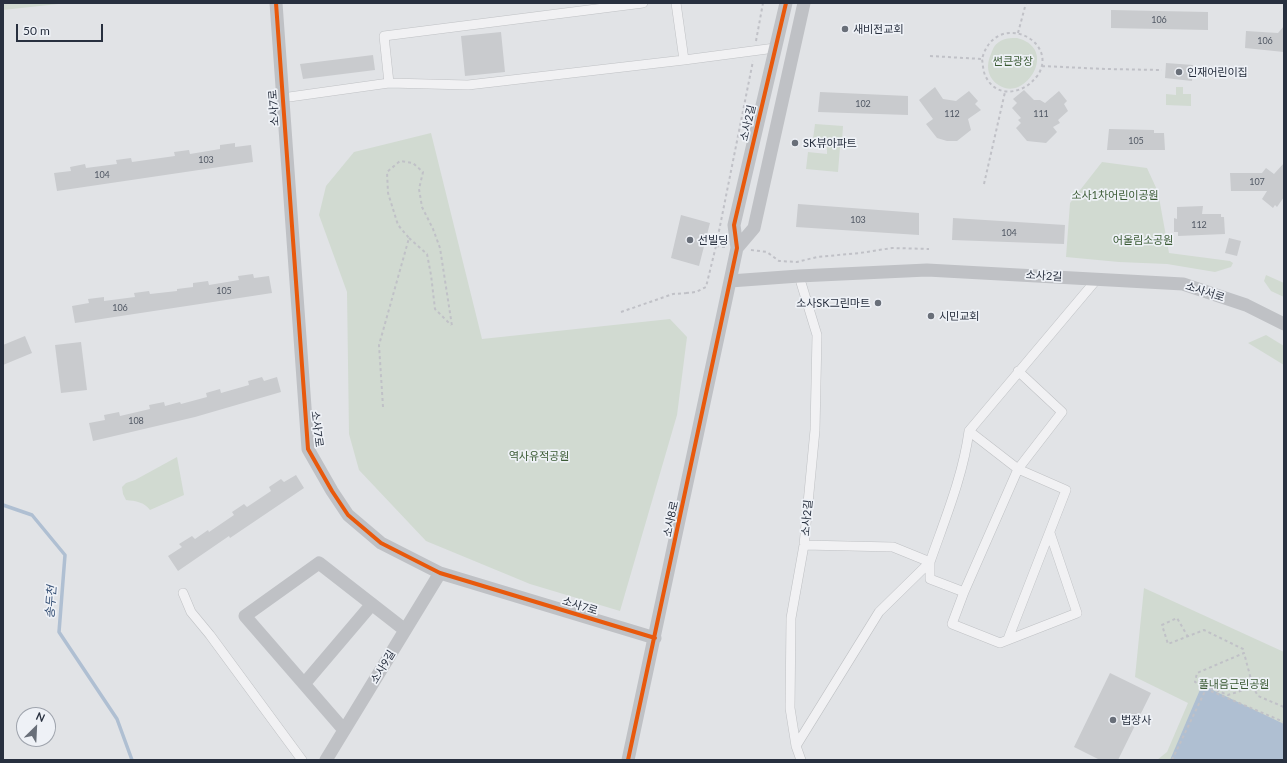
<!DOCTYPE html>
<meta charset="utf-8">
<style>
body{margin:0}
#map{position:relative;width:1287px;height:763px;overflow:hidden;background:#e1e3e6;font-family:Lato,sans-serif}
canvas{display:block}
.frame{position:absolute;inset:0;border:4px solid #28303f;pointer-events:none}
.north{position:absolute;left:16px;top:707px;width:40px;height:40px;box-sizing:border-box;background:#eef1f6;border:1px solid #9fa4ad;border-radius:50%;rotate:24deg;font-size:11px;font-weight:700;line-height:16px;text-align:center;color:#28303f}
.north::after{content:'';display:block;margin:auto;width:14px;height:18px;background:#696f79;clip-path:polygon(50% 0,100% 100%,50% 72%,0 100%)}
.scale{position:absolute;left:16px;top:24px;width:87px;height:18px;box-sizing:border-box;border:2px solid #28303f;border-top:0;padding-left:5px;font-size:12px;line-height:14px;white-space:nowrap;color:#28303f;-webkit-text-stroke:3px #eef1f6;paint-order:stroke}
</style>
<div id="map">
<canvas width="1287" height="763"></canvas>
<div class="frame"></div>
<div class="north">N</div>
<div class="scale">50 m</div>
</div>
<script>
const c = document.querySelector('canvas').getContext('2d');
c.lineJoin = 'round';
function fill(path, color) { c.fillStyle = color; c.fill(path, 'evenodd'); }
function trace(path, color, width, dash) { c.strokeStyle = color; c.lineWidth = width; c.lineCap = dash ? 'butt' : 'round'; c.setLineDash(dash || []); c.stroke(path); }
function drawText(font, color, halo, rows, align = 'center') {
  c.font = font + ' Lato,"Noto Sans KR",sans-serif'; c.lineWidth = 3.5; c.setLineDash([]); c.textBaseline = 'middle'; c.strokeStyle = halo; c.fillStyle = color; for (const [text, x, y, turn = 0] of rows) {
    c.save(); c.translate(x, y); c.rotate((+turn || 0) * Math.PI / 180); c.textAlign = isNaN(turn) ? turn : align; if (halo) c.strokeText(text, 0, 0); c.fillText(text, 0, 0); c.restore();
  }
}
const green = new Path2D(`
 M3,3H67L3,10Z
 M1017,38C1057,48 1029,95 1005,88C990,83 984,69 991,54C993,49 994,45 999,42C1004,38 1011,38 1017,38Z
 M1176,87H1183V94H1191V106L1166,105V94L1176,95Z
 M815,124L843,126L842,141L813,139Z
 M431,133L482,339L670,319L687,337L677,415L620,611L530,584L426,541L359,470L349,434L347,292L319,215L326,186L354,152Z
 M827,146L840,147L838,172L806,169L808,152L827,154Z
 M1102,162L1147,168L1158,192L1169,253L1230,261L1233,263L1231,267L1215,272L1167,264L1119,262L1066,257L1070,203Z
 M1266,275L1284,283V297L1271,291L1264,281Z
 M1266,335L1284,346V365L1248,343Z
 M177,457L184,495L150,510C144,502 136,501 126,500L123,494L122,487L126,483L135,480Z
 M1144,588L1284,652V760H1157L1167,752L1188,703L1135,677Z`);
const water = new Path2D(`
 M1202,685L1284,724V760H1170Z`);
const stream = new Path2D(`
 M3,505L32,515L65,555L59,632L117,719L132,760`);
const building = new Path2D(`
 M1111,10L1208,12V30L1111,28Z
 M1284,26V52L1245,48L1246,31L1278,33Z
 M501,32L505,72L465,76L461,36Z
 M373,55L375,70L303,79L300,64Z
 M1166,63L1193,65L1192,81L1165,78Z
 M935,87L943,99L956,101L969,91L978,101L975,104L981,110L968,119L971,130L957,141H947L937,138L926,124L933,119L919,100Z
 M1024,90L1034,100H1040L1045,103L1059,91L1067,101L1064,104L1068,111L1058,120L1060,123L1053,127L1057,132L1046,143L1027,141L1016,128L1021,123L1018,120L1021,118L1012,108L1017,103L1013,99Z
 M820,92L908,96V115L818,112Z
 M1109,129L1154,130V133H1164L1165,150H1107Z
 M235,143V147L251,145L253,162L57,191L54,173L71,171L70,167L85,164L86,168L117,164L116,160L131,158L132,162L175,156L174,152L189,150L190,154L220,149V145Z
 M1284,163V197L1277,207L1275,205L1273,208L1262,199L1267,191H1231L1230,173H1262L1266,168L1274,174Z
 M798,204L919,213V235L796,227Z
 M1203,206L1202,214H1221V217H1224L1225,234L1178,236V232H1174V218L1177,219V207Z
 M681,215L710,223L699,266L671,258Z
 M953,218L1065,225L1064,244L952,240Z
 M1229,238L1241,241L1237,256L1225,253Z
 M253,274L254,278L269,276L272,293L75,323L72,306L89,303L88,299L104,297V301L135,297L134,293L149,291L150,294L177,291V289L193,287V283L208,281L209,285L239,280L238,276Z
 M25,336L32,353L3,365V345Z
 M81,342L87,390L61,393L55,345Z
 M262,377L264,381L277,377L281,392L195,417L93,441L89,423L105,420L104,415L119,412L120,416L150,409L149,405L164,402L165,406L180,402L181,404L207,397L206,393L220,389L221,393L249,385L248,381Z
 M296,475L304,488L230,538L229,536L178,571L168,556L182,547L179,544L192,536L195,539L208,530L209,532L234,515L232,512L244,504L247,507L271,491L269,487L281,479L284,482Z
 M1110,673L1151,693L1118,760H1100L1074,747Z`);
const path = new Path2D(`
 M1018,33L1026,3
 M756,41L763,3
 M930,56L982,59C995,9 1060,40 1038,75C1034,80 1030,84 1025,87C1010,95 994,93 986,77C983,72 983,65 982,59
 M1042,66L1105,69L1162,70
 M984,184L1005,92
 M409,238L427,254L431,275L435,309L451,325
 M716,246L725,247
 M751,250L767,252L779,261L797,262L817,257L860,253L892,248L929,249
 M686,293L696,292L706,287L716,246L753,61
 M621,312L673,294L687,293
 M383,407L379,345L409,238L398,225L388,193L387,172L400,161L413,163L423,172L419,189L422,207L433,229L440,248L452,326
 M1188,637L1177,618L1162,625L1168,644L1204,630L1243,649L1244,653
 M1253,687L1228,695L1195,682L1197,673L1244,653L1253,687L1258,696L1284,707
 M1172,760L1206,689L1284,722`);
const street = new Path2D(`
 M676,3L684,60
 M389,83L384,36L643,3
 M282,98L389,83L468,85L684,60L775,48
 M799,276L817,335L815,430L804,545L791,618L790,708L796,746L801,760
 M969,431L1018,469L1066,490L1008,639
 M804,545L893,547L930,562C945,519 963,476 969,431L1097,279
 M930,562V579L964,592L952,624L1000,643L1077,613L1050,533
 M964,592L1018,469L1062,412L1018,371
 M183,593L191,612L210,635L302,760
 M796,746L879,612L930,562`);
const secondary = new Path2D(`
 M276,3L308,449L332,491L348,515L381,543L440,573L655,638
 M737,248L754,228L804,3
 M730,281L799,276L927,270L1183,284L1246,305L1284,324
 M304,684L372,604
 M344,730L245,616L319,563L405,630
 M326,760L440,573
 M628,760L730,281L737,248L734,225L786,3`);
const cycleway = new Path2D(`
 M276,3L308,449L332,491L348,515L381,543L440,573L655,638
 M628,760L730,281L737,248L734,225L786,3`);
const markers = [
 [845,29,4,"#696f79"],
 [1179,72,4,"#696f79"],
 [795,143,4,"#696f79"],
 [690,240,4,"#696f79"],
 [878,303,4,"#696f79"],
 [931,316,4,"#696f79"],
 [1113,720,4,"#696f79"]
];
const numberNames = [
 ["106",1159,20],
 ["106",1265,41],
 ["102",863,104],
 ["112",952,114],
 ["111",1041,114],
 ["105",1136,141],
 ["103",206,160],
 ["104",102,175],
 ["107",1257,182],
 ["103",858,220],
 ["112",1199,225],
 ["104",1009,233],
 ["105",224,291],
 ["106",120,308],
 ["108",136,421]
];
const poiNames = [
 ["새비전교회",853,29],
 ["인재어린이집",1187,72],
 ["SK뷰아파트",803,143],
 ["선빌딩",698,240],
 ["소사SK그린마트",870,303,"right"],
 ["시민교회",939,316],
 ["법장사",1121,720]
];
const parkNames = [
 ["썬큰광장",1013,61],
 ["소사1차어린이공원",1115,195],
 ["어울림소공원",1143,240],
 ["역사유적공원",539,456],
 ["풀내음근린공원",1234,684]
];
const streetNames = [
 ["소사7로",274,108,-94],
 ["소사2길",748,123,-77],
 ["소사2길",1044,276,3],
 ["소사서로",1205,292,18],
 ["소사7로",317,429,83],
 ["소사2길",807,518,-85],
 ["소사8로",671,519,-78],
 ["소사7로",580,606,17],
 ["소사9길",383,667,-59]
];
const waterNames = [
 ["송두천",51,602,-86]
];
fill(green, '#d1dad1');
fill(water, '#afbfd2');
trace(stream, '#afbfd2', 3.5);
fill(building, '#c9cbce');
trace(street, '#bfc1c4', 10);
trace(path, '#c0c1c7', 2, [3, 3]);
trace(street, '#f1f1f3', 9);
trace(secondary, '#bfc1c5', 13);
trace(cycleway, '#e8590c', 4);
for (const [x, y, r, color] of markers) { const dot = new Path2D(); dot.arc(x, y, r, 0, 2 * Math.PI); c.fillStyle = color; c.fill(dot); trace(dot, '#eef1f6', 1.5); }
drawText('9px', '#515864', null, numberNames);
drawText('11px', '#28303f', '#eef1f6', poiNames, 'left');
drawText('11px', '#3b5b35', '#eef1f6', parkNames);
drawText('11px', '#28303f', '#eef1f6', streetNames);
drawText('italic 12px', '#324d73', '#eef1f6', waterNames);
</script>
